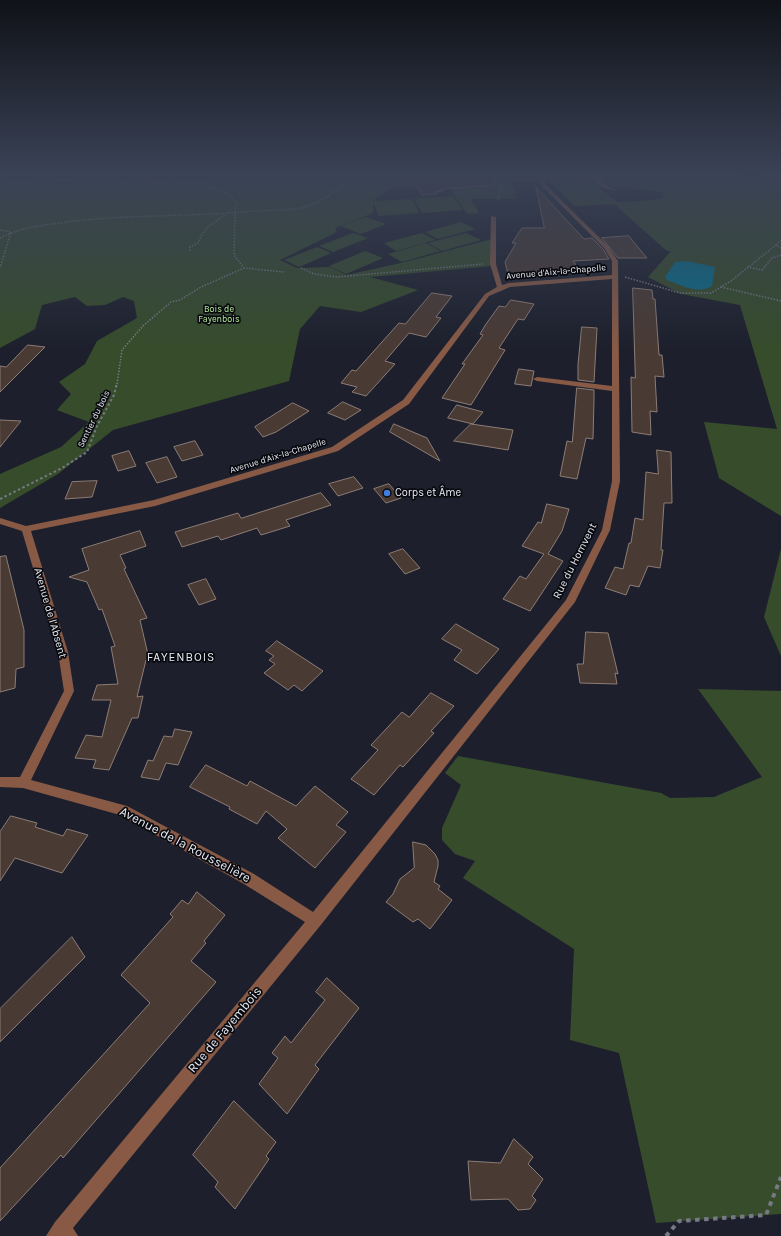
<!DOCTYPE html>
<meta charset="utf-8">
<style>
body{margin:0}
canvas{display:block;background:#1d202c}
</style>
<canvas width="781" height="1236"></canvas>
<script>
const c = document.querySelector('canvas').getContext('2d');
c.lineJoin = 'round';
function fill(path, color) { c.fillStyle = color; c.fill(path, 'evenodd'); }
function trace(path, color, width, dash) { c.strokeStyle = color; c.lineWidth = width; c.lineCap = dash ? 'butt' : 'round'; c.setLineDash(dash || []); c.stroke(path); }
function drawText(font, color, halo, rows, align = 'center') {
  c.font = font + ' Karla,sans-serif'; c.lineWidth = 3.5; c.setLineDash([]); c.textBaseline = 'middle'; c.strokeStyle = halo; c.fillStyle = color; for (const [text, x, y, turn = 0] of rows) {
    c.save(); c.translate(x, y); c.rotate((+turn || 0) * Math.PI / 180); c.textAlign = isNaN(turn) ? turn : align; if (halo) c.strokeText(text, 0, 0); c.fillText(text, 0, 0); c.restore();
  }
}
const green = new Path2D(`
 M0,174H428L410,176L416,186L392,187L373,201L412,199L419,213L379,216L373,202V213L335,228L337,232L280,260L297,268L330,267L346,275L401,263L492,239V266L370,277L418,290L361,312L320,306L300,329L289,381L113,430L58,474L0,508V474L61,447L89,422L57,410L71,394L59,382L85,364L97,341L137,318L134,301L123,297L105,305L87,306L75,297L42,305L35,329L0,348Z
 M466,174H739L742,176L766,179L763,174H781V516L719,478L704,422L777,429L740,305L681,294L648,277L671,251H667L614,204L574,206L550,181L512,182L517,199H471L479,213L467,214L450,188ZM604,185L662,192L664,197L654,200L617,202L597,186Z
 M453,196L463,210L422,213L414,198Z
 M366,217L386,224L361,234L341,226Z
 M461,222L475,229L438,239L425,232Z
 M353,233L368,238L333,252L319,246Z
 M422,233L435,240L396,251L384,243Z
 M466,233L481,240L442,251L428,243Z
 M426,243L440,251L402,262L388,254Z
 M317,247L331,253L299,267L284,260Z
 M365,251L383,258L346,274L329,266Z
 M781,549V656L764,617Z
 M698,689L781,691V1214L656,1223L619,1053L570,1040L574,949L463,878L475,861L455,854L442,840V828L461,785L445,773L458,756L661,793L670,798L714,797L762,777Z`);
const water = new Path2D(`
 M687,261L715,267L712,286C697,295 682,285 667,280L665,277L675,262Z`);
const stream = new Path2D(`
 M4,174H7`);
const building = new Path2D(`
 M428,174H494V185L441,189L443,191L436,192L437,194L422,195L409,176Z
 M536,187L584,239L592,238L603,249L609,259L573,261L581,271L508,274L505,262L516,243H512L522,228H544Z
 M629,236L632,240L647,258H618L602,238Z
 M633,288L652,290L653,299H655L659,355H662L664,377L655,376L657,412L650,411L651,435L632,432L631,377L635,378Z
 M432,293L452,296L436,317L441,318L426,337L409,333L385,361L395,364L366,396L352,392L357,387L341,383L352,370L356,371L399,323L405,324Z
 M511,300L534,304L524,320L518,319L499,348L505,350L471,405L442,398L465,364H462L483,335L480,334L486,324L499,306L505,307Z
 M582,327L597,328L594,382L578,380V365Z
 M28,345L45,347L0,392V366L6,367Z
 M519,369L534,371L531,386L515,384Z
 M577,388L594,390V399L593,439L586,438L577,479L560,476L567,441L572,442Z
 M343,402L361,410L345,420L328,413Z
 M293,403L309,411L276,432L263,437L255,427Z
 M457,405L483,412L473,424L448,418Z
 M0,420L21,421L0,447Z
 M394,424L427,438L440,461L390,432Z
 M471,424L513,430L508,450L454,441Z
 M195,441L203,455L182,461L174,447Z
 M657,450L671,452L672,503H664L661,550H663L660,568L648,566L639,587L630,585L626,595L605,588L615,567L623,569L629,543H631L635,518L643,520L646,472L658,474Z
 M129,451L136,466L118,471L112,456Z
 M167,457L177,477L157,483L146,463Z
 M354,477L363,488L338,496L329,484Z
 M97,481L92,497L65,499L72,482Z
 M389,484L401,498L386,503L374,489Z
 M321,493L331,505L286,520L290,526L261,535L257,528L221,540L218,536L182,547L175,532L238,513L241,518Z
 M547,504L569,509L562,531L548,554L563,561L530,611L503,599L520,576L526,579L544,554L522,546L538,522L541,523Z
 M140,531L146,546L120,555L126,568L124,569L147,618L140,620L149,659L146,660L137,697L143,696L138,718H132L109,770L93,768L96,760L75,758L86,735L102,737L111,700H92L97,685L118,684L111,647L115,646L102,609L99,610L87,582L69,577L89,570L82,549Z
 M403,549L420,568L405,574L389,554Z
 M6,556L24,630V667L16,669L15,688L0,692V557Z
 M206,579L216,599L199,605L188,585Z
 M456,624L499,649L477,674L454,660L462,650L442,639Z
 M586,632L608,633L618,674L615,673L617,684L580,683L577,664H583Z
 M277,641L323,671L302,691L294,685L288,690L264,673L275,664L269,660L274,656L266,651Z
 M431,693L454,706L431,731L434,733L403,767L400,765L374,795L351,779L378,750L371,745L387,728L402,712L409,717Z
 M175,729L192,732L178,765L166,763L159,780L141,777L148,760L153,761L164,736L172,737Z
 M206,765L247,786L250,781L296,806L315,786L348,812L336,825L346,832L315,868L278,838L287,829L266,811L257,824L229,809L230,807L190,787Z
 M11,816L37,823L35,827L63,836L67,829L88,835L62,873L15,858L0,881V832Z
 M413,842L426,845L435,854L438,860V866L434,882L440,886L438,889L452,900L430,929L418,919L413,922L386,902L393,894L400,879L414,868Z
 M197,892L225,915L204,941L206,943L191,961L216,982L63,1158L61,1155L0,1221V1168L150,1003L121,975L173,917L170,914L182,900L188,904Z
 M72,937L85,957L0,1042V1009Z
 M327,978L359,1008L315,1065L319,1069L287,1114L259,1084L278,1058L272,1053L285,1036L291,1043L325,1000L316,992Z
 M234,1101L276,1142L266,1156L269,1159L235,1209L215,1187L218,1182L193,1155Z
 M514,1139L533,1157L528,1164L543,1179L532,1196L536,1200L530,1209L518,1210L508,1199L471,1200L468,1161L500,1163Z`);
const pathFar2 = new Path2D(`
 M30,174L34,177L120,182L199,183L224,191L237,203L235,213L234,255L244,268L284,272
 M250,174L263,177L285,176V174
 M496,174L502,183L498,201
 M757,174L781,179
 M285,176L356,179
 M363,179L396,174
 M124,181L153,174
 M201,183L247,174
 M0,184L71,180
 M0,230L11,232L0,268
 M0,238C21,227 45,225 67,222C130,214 193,217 256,211C271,210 289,211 304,207C328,201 339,183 363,179
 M776,245L781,240
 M190,251V247L198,243L202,234L209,226L226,214
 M747,267L762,270L772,258L781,255
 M301,268L314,274L337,277L483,264
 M625,277L680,293H711L731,281L776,245L781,248
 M721,287L781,301
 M117,384L122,350L143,326L171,302L180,300L201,287L244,268`);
const pathFar1 = new Path2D(`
 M0,499L62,468L87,452L97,426L114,395L117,383`);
const path = new Path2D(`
 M666,1236L679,1221L766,1215L781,1177`);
const minor = new Path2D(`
 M538,174H542L546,185L608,246L618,261L620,481L610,530L575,602L320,926L73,1228L78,1236H46L55,1222L305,922L244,884L120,815L23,788L0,787V777H20L64,691L58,652L22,531L0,524V518L26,526L154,500L332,447L403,400L485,294L497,287L490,264L491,216L496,217V264L502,285L509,283L612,275V261L604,248L542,186ZM612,279V386L537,377L533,379L537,381L612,391V481L602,530L566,600L313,912L254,874L127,806L31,780L74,691L68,652L31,531L155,506L338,451L409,404L489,296L510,287Z
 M574,174C583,174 591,178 600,176V174H604L605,178L598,180L607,186L616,189L614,190L603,188L592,180Z`);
const markers = [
 [387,493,4,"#3f7fe0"]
];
const farStreetnames = [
 ["Avenue d'Aix-la-Chapelle",556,272,-5],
 ["Sentier du bois",94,419,-64],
 ["Avenue d'Aix-la-Chapelle",278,456,-17]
];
const farParknames = [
 ["Bois de",219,309],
 ["Fayenbois",219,319]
];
const poiNames = [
 ["Corps et Âme",395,493]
];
const streetNames = [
 ["Rue du Homvent",575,561,-63],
 ["Avenue de l'Absent",50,613,74]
];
const neighbourhoodNames = [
 ["FAYENBOIS",181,658]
];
const nearStreetnames = [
 ["Avenue de la Rousselière",185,845,28],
 ["Rue de Fayembois",225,1030,-50]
];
fill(green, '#364c2b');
fill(water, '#096d8a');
trace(stream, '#096d8a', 2.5);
fill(building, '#493a34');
trace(building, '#8d7c75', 1);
trace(pathFar2, '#777984', 1.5, [1.5, 1.5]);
trace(pathFar1, '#777984', 2, [2.5, 2.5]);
trace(path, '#777984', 4, [4.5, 4.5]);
fill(minor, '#885a46');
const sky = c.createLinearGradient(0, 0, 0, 347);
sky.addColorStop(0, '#101218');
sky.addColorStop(0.5, '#3a4256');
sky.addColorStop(1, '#3a425600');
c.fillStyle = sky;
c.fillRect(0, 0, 781, 347);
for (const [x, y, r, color] of markers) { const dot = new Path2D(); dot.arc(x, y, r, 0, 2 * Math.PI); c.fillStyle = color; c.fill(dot); trace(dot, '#090a0f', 1.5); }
drawText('9px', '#e8eaf3', '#090a0f', farStreetnames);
drawText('9px', '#b3e997', '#090a0f', farParknames);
drawText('11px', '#e8eaf3', '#090a0f', poiNames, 'left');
drawText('11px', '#e8eaf3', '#090a0f', streetNames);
c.letterSpacing = '1px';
drawText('12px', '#e8eaf3', '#090a0f', neighbourhoodNames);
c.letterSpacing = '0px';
drawText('13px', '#e8eaf3', '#090a0f', nearStreetnames);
</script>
